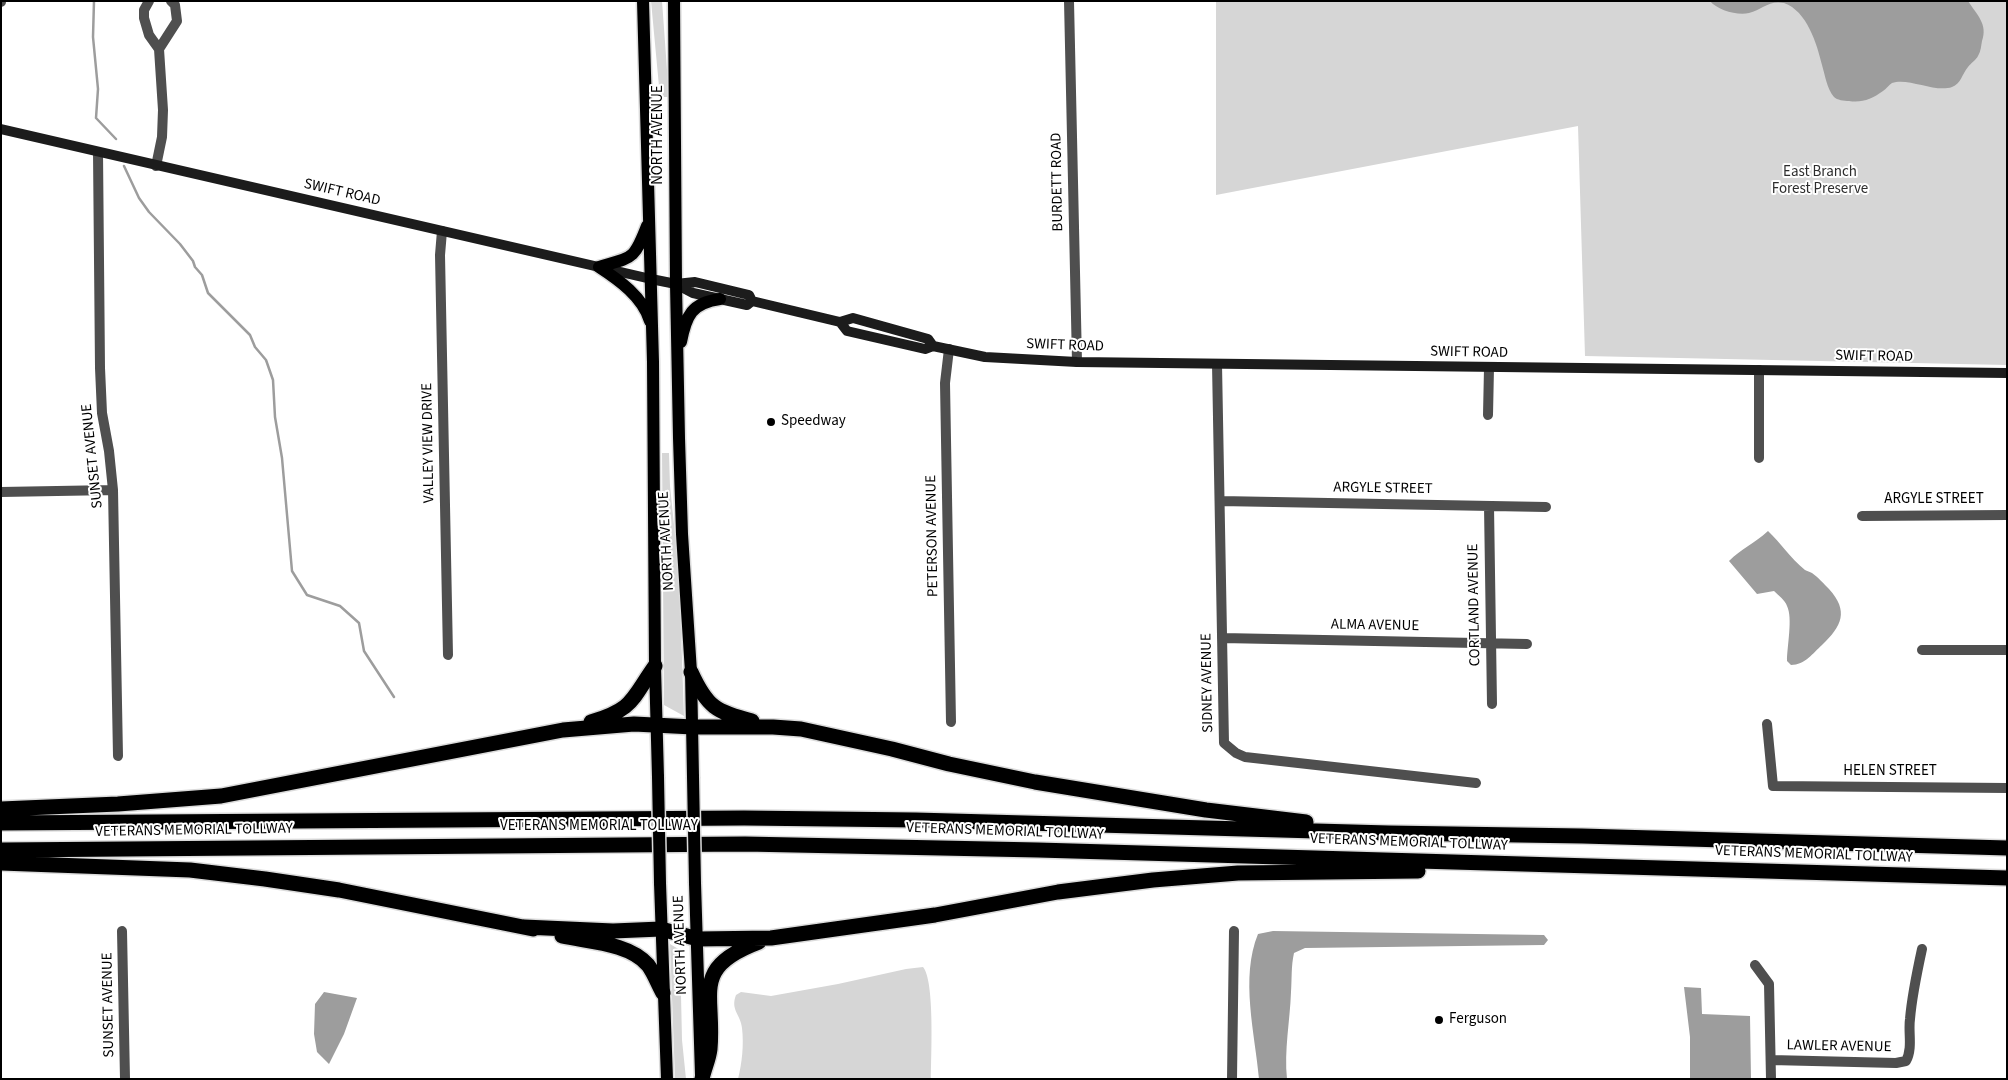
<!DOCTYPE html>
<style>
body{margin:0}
#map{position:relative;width:2008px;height:1080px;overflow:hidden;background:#fff;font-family:"Source Sans 3",sans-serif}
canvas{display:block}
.frame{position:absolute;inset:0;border:2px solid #000;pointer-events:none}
</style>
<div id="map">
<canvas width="2008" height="1080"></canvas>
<div class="frame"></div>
</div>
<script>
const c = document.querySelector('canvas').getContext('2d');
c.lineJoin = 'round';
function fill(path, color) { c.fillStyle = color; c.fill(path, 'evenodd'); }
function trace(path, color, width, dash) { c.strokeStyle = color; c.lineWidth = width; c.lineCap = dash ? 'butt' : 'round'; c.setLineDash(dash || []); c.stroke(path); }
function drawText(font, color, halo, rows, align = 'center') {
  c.font = font + ' "Source Sans 3",sans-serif'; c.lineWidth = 4; c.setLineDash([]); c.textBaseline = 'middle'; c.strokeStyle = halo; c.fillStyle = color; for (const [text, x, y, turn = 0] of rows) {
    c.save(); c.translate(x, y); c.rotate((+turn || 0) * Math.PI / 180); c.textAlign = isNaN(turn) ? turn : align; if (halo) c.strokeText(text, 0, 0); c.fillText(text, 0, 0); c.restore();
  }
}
const green = new Path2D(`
 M651,1H662L669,97H660Z
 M1216,1H2007V365L1585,356L1578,126L1216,195Z
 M662,453H669L670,486L679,573L684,716L664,705Z
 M670,944L680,950L682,1040L686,1079H675Z
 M923,967C935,981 931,1057 931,1079H738C742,1063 744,1045 742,1028C741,1015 730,1010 736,995L741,992L771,996L838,984L906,969Z`);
const water = new Path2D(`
 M1710,1H1968C1977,15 1988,24 1982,41C1981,46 1981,51 1978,56C1976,60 1971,63 1968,67C1962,74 1961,84 1952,87C1935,93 1908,77 1892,83C1889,85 1886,89 1883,91C1872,99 1862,103 1849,101C1844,101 1837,100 1834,97C1827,89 1825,75 1822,65C1817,44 1807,11 1784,3C1768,0 1762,10 1749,13C1738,16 1717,10 1710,1Z
 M1768,531C1781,543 1790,558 1805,570C1807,571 1810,572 1812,573C1818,577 1824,584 1829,589C1849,611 1842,626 1822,645C1813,653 1805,665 1791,665L1787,661C1787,646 1793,618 1787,606C1785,600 1778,595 1774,591L1757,594L1729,561C1742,548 1754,544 1768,531Z
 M1273,931L1544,935L1548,940L1544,945L1305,948L1294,953C1291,966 1292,979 1291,992C1290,1021 1284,1050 1287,1079H1259C1255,1033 1240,978 1258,934Z
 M1684,987L1701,988L1702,1014L1750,1016L1751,1079H1690V1037Z
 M324,992L357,998L344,1034L329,1064L317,1052L314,1034L315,1004Z`);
const stream = new Path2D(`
 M94,1L93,37L98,89L96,118L116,139
 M124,166L139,198L149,212L180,244L193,261L195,267L202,275L208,293L250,335L255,347L266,360L273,380L275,417L282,458L292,571L307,595L340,606L359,623L364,651L394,697`);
const street = new Path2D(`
 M149,1L144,10V18L149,35L159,49L163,110L162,137L156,166
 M1069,1L1077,362
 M1,2V1
 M159,49L177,21L175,5L171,1
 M98,152L100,368L102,413L109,451L113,490L118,756
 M442,231L440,255L448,655
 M949,349L945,383L951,722
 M1217,364L1224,743L1236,753L1245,757L1476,783
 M1488,415L1489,368
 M1759,458V370
 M1,492L113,490
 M1220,501L1546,507
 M1489,506L1492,704
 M1862,516L2007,515
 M1222,638L1527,644
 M1922,650H2007
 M1767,724L1773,786L2007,788
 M122,931L125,1079
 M1755,965L1769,984L1771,1079
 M1771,1060L1896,1063L1906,1061C1913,1048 1908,1032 1910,1019C1912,995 1917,972 1922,949
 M1232,1079L1234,931`);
const secondary = new Path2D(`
 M1,129L651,279L676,284L695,282L749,295L752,301
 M676,284L693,293L747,305L752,301L840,322L853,318L928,339L933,346
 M840,322L847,331L925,349L933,346L985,357L1077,362L2007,373`);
const primary = new Path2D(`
 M643,1L653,362L655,666L658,777
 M674,1L676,284L679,438L682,534L691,672L693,777
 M599,267C619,280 643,297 650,321
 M599,267C633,257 634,260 647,226
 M681,342C686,315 692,303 720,299
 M660,883L667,1079
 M695,883L701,1075`);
const highway = new Path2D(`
 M691,672C707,707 716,712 752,721
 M591,722C634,709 631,700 655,666
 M1,809L118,804L221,796L563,730L634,724L693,727H773L801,729L892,749L949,764L1035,782L1206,810L1306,822
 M1,823L744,818L916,820L1389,833L1582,836L2007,848
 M1,850L745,844L1038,850L2007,878
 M1,863L190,870L265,879L339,890L533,929
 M524,927L613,931L661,929L698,939L771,938L935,915L1058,892L1153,880L1238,873L1418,871
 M562,936C589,942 629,943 648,965C654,973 658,984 663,993
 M702,1079C704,1069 709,1059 710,1049C715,993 690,968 759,942`);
const primaryBridge = new Path2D(`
 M658,777L660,883
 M693,777L695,883`);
const markers = [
 [771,422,5,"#000"],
 [1439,1020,5,"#000"]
];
const streetNames = [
 ["NORTH AVENUE",659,135,-90],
 ["BURDETT ROAD",1058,182,-91],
 ["SWIFT ROAD",342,193,13],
 ["SWIFT ROAD",1065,346,2],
 ["SWIFT ROAD",1469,353,1],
 ["SWIFT ROAD",1874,357,1],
 ["VALLEY VIEW DRIVE",429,443,-91],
 ["SUNSET AVENUE",93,456,-96],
 ["ARGYLE STREET",1383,489,1],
 ["ARGYLE STREET",1934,500],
 ["PETERSON AVENUE",933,536,-91],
 ["NORTH AVENUE",667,541,-93],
 ["CORTLAND AVENUE",1475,605,-91],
 ["ALMA AVENUE",1375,626,1],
 ["SIDNEY AVENUE",1208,683,-91],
 ["HELEN STREET",1890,772],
 ["VETERANS MEMORIAL TOLLWAY",599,827],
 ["VETERANS MEMORIAL TOLLWAY",194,831,-1],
 ["VETERANS MEMORIAL TOLLWAY",1005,832,2],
 ["VETERANS MEMORIAL TOLLWAY",1409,843,2],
 ["VETERANS MEMORIAL TOLLWAY",1814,855,2],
 ["NORTH AVENUE",681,945,-92],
 ["SUNSET AVENUE",109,1005,-91],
 ["LAWLER AVENUE",1839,1047,1]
];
const parkNames = [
 ["East Branch",1820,173],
 ["Forest Preserve",1820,190]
];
const poiNames = [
 ["Speedway",781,422],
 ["Ferguson",1449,1020]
];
fill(green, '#d6d6d6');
fill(water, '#9d9d9d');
trace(stream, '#9d9d9d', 2.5);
trace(primary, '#dbdbdb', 15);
trace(highway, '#dbdbdb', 18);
trace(street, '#4f4f4f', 10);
trace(secondary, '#1c1c1c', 10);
trace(primary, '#000', 12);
trace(highway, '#000', 15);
trace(primaryBridge, '#dbdbdb', 15, []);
trace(primaryBridge, '#000', 12);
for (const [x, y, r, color] of markers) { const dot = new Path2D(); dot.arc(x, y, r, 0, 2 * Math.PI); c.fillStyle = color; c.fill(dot); trace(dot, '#fff', 2); }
drawText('15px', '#000', '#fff', streetNames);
drawText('15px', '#2d2d2d', '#fff', parkNames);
drawText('15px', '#000', '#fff', poiNames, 'left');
</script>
